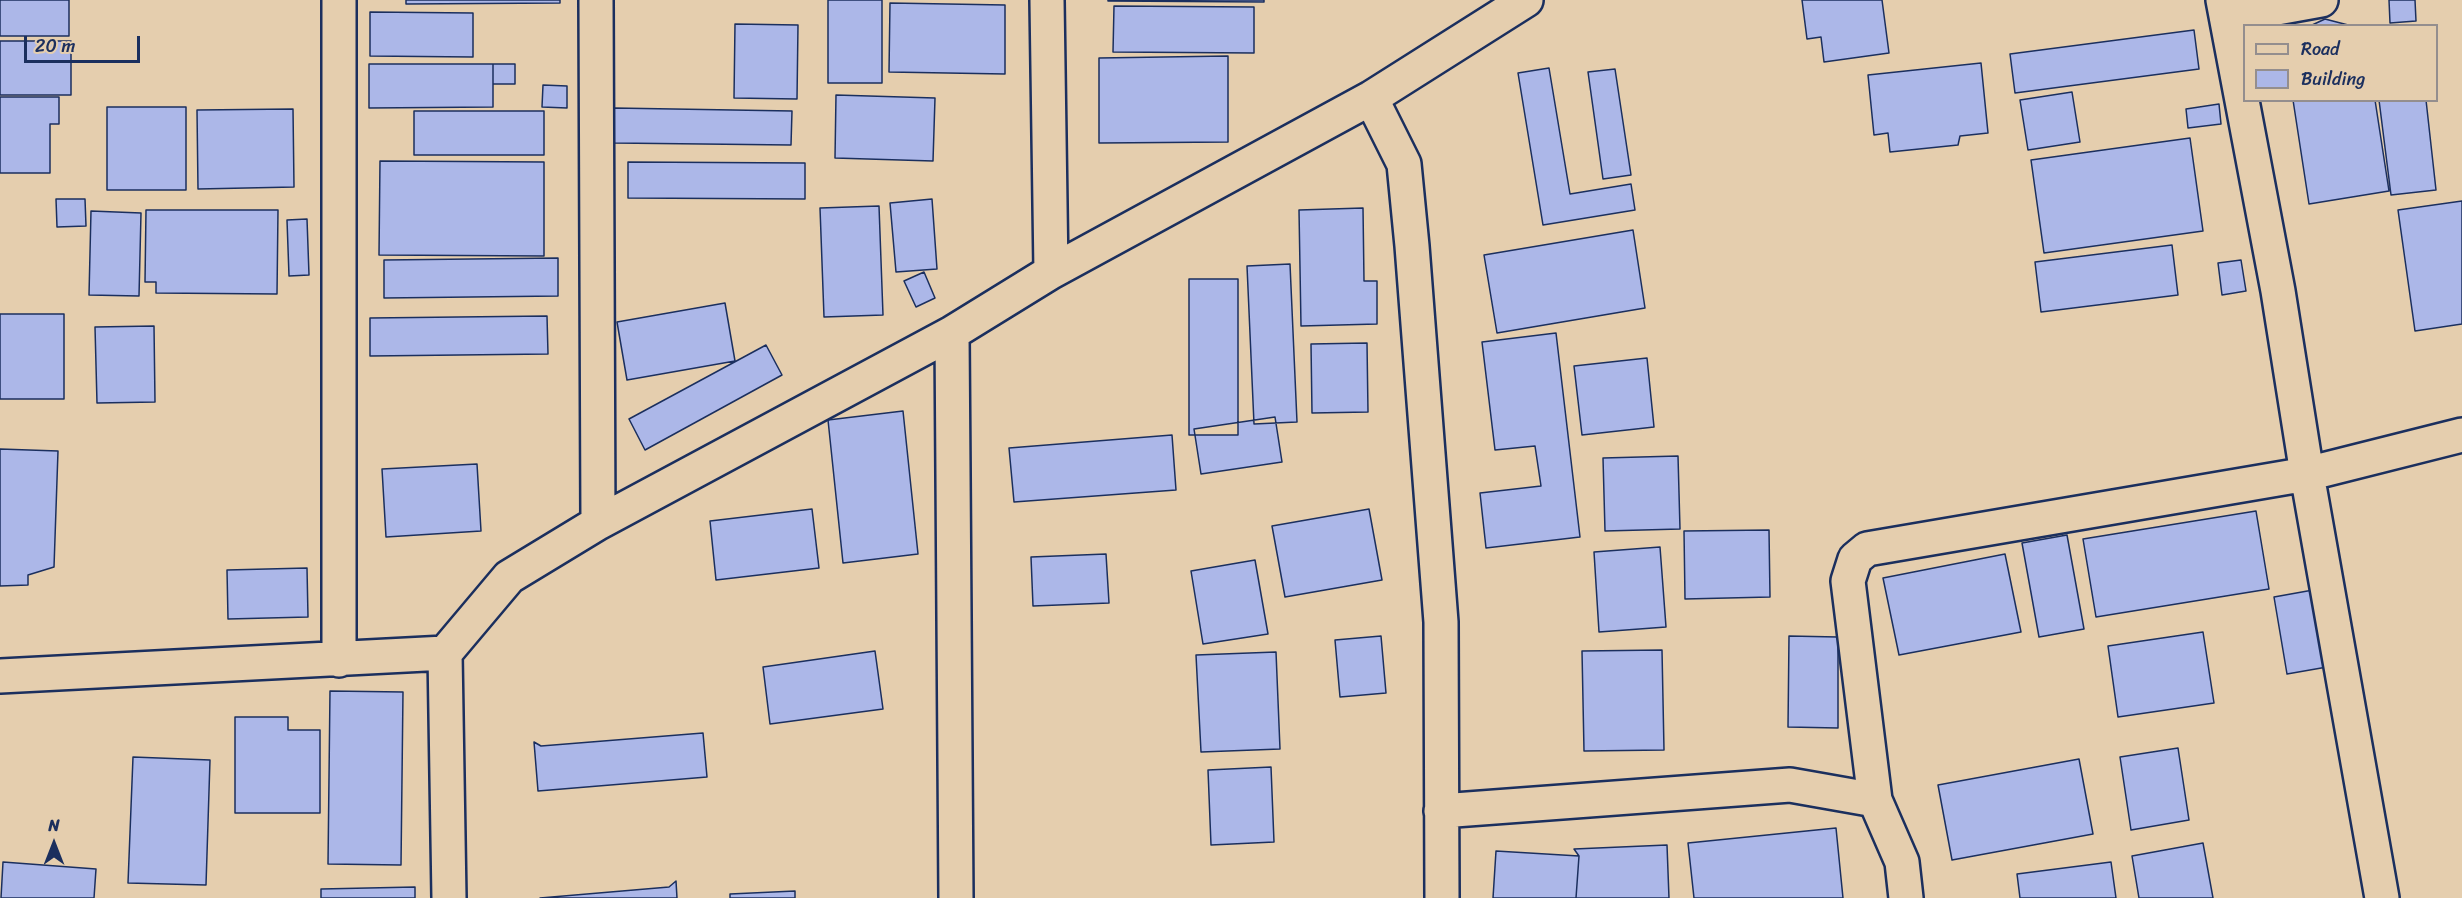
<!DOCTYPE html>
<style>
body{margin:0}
#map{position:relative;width:2462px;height:898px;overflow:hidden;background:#e5ceae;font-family:Sriracha,sans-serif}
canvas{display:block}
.legend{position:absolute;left:2243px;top:24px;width:195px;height:78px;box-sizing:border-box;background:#e5ceae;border:2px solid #948e8e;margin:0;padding:8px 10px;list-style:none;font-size:18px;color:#1b2f5e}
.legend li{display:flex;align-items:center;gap:12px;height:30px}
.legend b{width:30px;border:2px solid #948e8e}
.north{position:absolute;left:24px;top:814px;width:60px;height:60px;-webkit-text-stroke:4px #e5ceae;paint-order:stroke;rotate:0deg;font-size:16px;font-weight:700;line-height:24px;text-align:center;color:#1b2f5e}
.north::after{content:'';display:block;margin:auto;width:21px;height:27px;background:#1b2f5e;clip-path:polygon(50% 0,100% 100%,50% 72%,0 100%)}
.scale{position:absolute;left:24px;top:36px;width:116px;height:27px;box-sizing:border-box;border:3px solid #1b2f5e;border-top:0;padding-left:8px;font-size:18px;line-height:21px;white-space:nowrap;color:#1b2f5e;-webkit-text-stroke:4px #e5ceae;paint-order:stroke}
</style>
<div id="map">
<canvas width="2462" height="898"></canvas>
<ul class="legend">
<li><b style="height:8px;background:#e5ceae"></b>Road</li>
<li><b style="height:16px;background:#acb7e8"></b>Building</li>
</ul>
<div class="north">N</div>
<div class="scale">20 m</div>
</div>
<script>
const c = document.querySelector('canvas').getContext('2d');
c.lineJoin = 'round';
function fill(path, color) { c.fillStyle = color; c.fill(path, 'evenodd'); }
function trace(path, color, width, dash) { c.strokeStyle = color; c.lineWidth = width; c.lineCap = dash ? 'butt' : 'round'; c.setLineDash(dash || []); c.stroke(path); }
const building = new Path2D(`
 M0,0H69V36H0Z
 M406,0H560V3L406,4Z
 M828,0H882V83H828Z
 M1108,0H1264V2L1108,1Z
 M1802,0H1882L1889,53L1824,62L1821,37L1807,39Z
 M2389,0H2415L2416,21L2390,23Z
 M890,3L1005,5V74L889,72Z
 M1114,6L1254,7V53L1113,52Z
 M370,12L473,13V57L370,56Z
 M2325,19L2352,26H2310Z
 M735,24L798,25L797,99L734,98Z
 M2194,30L2199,69L2015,93L2010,54Z
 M0,41H71V95H0Z
 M1228,56V142L1099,143V58Z
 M1981,63L1988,133L1960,136L1958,145L1890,152L1888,133L1874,135L1868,75Z
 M369,64H493V107L369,108Z
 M493,64H515V84H493Z
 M1549,68L1570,194L1631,184L1635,210L1543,225L1518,73Z
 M1615,69L1631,175L1603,179L1588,72Z
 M543,85L567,86V108L542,107Z
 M2072,92L2080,142L2028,150L2020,100Z
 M836,95L935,98L933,161L835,158Z
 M0,97H59V124H50V173H0Z
 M2293,100H2375L2389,191L2309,204Z
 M2379,100H2426L2436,190L2391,195Z
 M2219,104L2221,124L2188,128L2186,109Z
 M107,107H186V190H107Z
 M614,108L792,111L791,145L614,143Z
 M293,109L294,187L198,189L197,110Z
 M414,111H544V155H414Z
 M2190,138L2203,231L2044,253L2031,160Z
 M380,161L544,162V256L379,255Z
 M628,162L805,163V199L628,198Z
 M56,199H85L86,226L57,227Z
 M932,199L937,269L896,272L890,203Z
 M2462,201V324L2415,331L2398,210Z
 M879,206L883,315L824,317L820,208Z
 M1363,208L1364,281H1377V324L1301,326L1299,210Z
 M146,210H278L277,294L156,293V282H145Z
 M91,211L141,213L139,296L89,295Z
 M307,219L309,275L289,276L287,220Z
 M1633,230L1645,308L1497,333L1484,255Z
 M2172,245L2178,295L2041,312L2035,262Z
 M558,258V296L384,298V260Z
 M2241,260L2246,291L2222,295L2218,263Z
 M1290,264L1297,422L1254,424L1247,266Z
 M924,272L935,298L916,307L904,281Z
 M1189,279H1238V435H1189Z
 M725,303L735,361L627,380L617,322Z
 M0,314H64V399H0Z
 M547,316L548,354L370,356V318Z
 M154,326L155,402L97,403L95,327Z
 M1556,333L1580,537L1486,548L1480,493L1541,486L1535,446L1495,450L1482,342Z
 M1367,343L1368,412L1312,413L1311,344Z
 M766,345L782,375L645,450L629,419Z
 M1647,358L1654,427L1582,435L1574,366Z
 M903,411L918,554L843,563L828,420Z
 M1275,417L1282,462L1201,474L1194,429Z
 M1172,435L1176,490L1014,502L1009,448Z
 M0,449L58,451L54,567L28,575V585L0,586Z
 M1678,456L1680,529L1605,531L1603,458Z
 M477,464L481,531L386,537L382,469Z
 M812,509L819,568L716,580L710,521Z
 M1369,509L1382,580L1285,597L1272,526Z
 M2256,511L2269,589L2096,617L2083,539Z
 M1769,530L1770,597L1685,599L1684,531Z
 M2067,535L2084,629L2039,637L2022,543Z
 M1660,547L1666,627L1599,632L1594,552Z
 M1106,554L1109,603L1033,606L1031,557Z
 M2005,554L2021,632L1899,655L1883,578Z
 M1255,560L1268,634L1203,644L1191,571Z
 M307,568L308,617L228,619L227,570Z
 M2313,590L2327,667L2287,674L2274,597Z
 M2203,632L2214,703L2118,717L2108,646Z
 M1381,636L1386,693L1340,697L1335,640Z
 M1789,636L1838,637V728L1788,727Z
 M1662,650L1664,750L1584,751L1582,651Z
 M875,651L883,709L770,724L763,667Z
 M1276,652L1280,749L1201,752L1196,655Z
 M330,691L403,692L401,865L328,864Z
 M235,717H288V730H320V813H235Z
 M703,733L707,777L538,791L534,742L541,746Z
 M2178,748L2189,820L2131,830L2120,757Z
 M133,757L210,760L206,885L128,883Z
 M2079,759L2093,834L1952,860L1938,785Z
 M1271,767L1274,842L1211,845L1208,770Z
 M1836,828L1843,898H1694L1688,843Z
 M2203,843L2213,898H2139L2132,856Z
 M1667,845L1669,898H1576L1579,856L1574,849Z
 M1496,851L1579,856L1576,898H1493Z
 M3,862L96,869L94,898H1Z
 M2111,862L2116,898H2020L2017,874Z
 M676,881L677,898H540L669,887Z
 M415,887V898H321V889Z
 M795,891V898H730V894Z`);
const street = new Path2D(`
 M339,0V660
 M596,0L598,523
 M1047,0L1051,272
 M2223,0L2278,291L2307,474L2382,898
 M2227,17L2321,0
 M1371,98L1404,164L1412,246L1441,622L1442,898
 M952,333L956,898
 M445,653L449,898
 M0,676L445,653L509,577L598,523L952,333L1051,272L1371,98L1526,0
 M1875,800L1848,581L1855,559L1867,549L2307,474L2462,435
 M1441,811L1790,785L1875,800L1902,862L1906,898`);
fill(building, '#acb7e8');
trace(building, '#1b2f5e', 1.5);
trace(street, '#1b2f5e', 38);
trace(street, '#e5ceae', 33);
</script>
